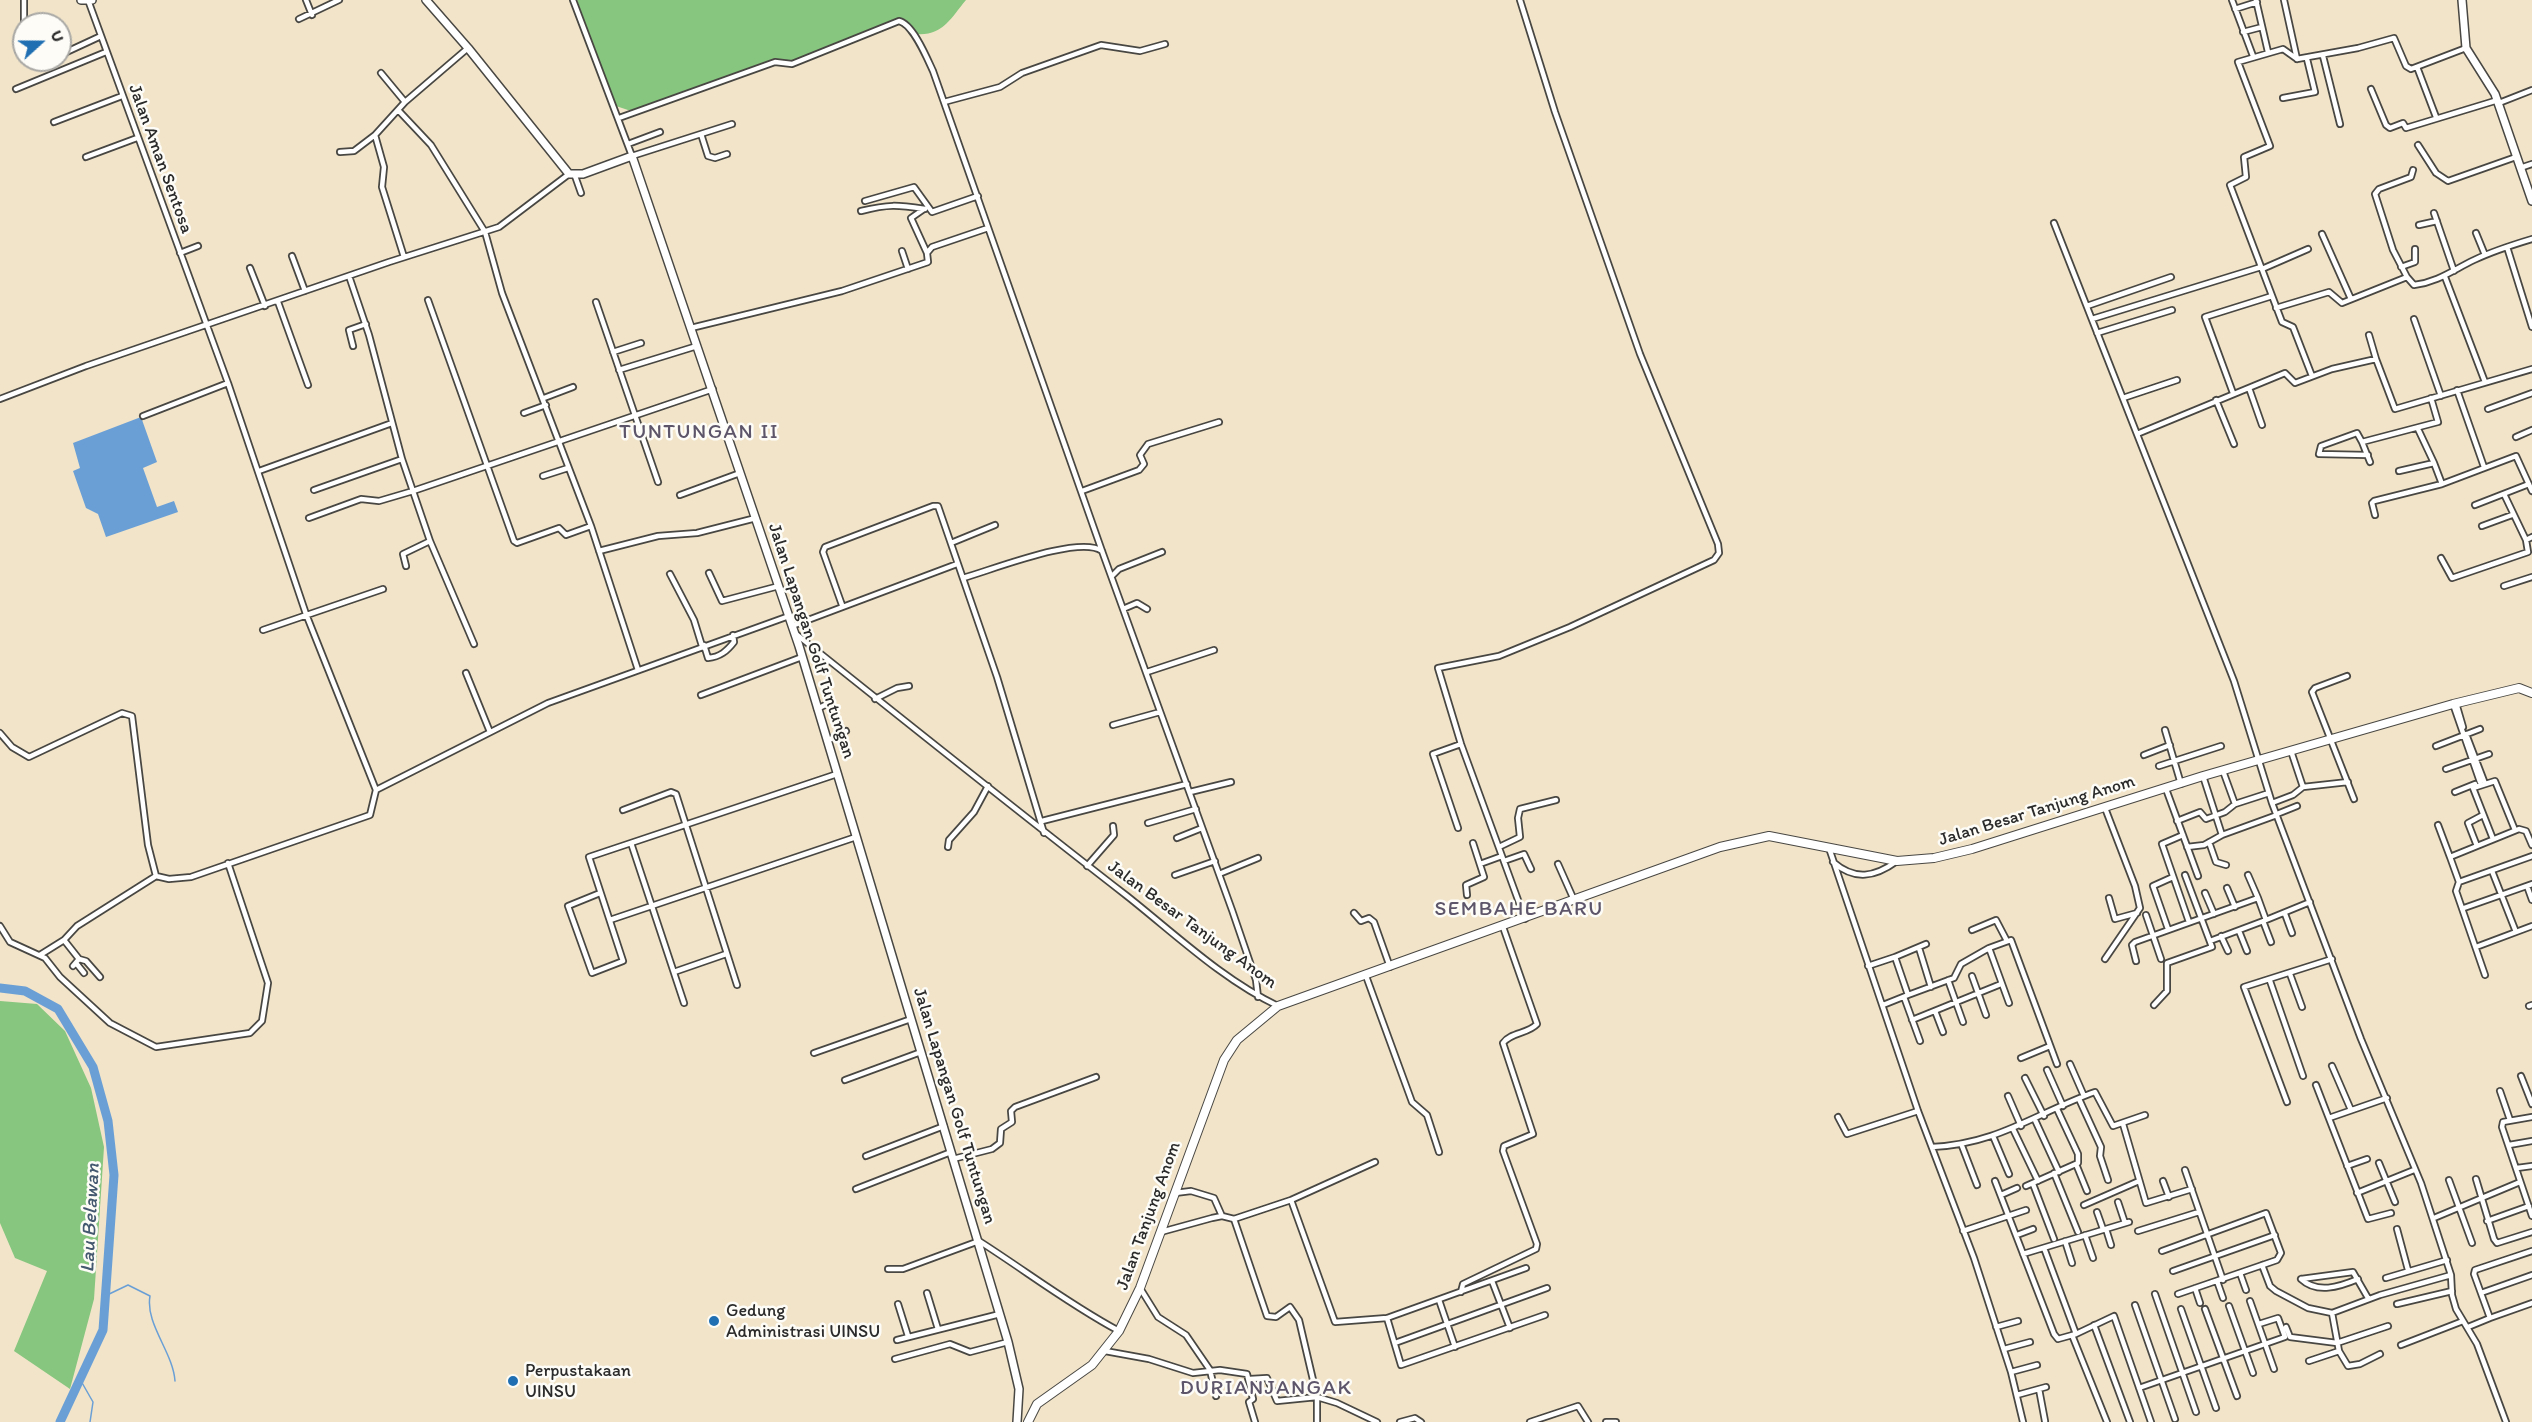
<!DOCTYPE html>
<style>
body{margin:0}
#map{position:relative;width:2532px;height:1422px;overflow:hidden;background:#f1e4c9;font-family:Itim,sans-serif}
canvas{display:block}
.north{position:absolute;left:12px;top:12px;width:60px;height:60px;box-sizing:border-box;background:#fdfcf7;border:2px solid #a9a8a5;border-radius:50%;rotate:69deg;font-size:16px;font-weight:700;line-height:24px;text-align:center;color:#2b2b2b}
.north::after{content:'';display:block;margin:auto;width:21px;height:27px;background:#1f6fb2;clip-path:polygon(50% 0,100% 100%,50% 72%,0 100%)}
</style>
<div id="map">
<canvas width="2532" height="1422"></canvas>
<div class="north">U</div>
</div>
<script>
const c = document.querySelector('canvas').getContext('2d');
c.lineJoin = 'round';
function fill(path, color) { c.fillStyle = color; c.fill(path, 'evenodd'); }
function trace(path, color, width, dash) { c.strokeStyle = color; c.lineWidth = width; c.lineCap = dash ? 'butt' : 'round'; c.setLineDash(dash || []); c.stroke(path); }
function drawText(font, color, halo, rows, align = 'center') {
  c.font = font + ' Itim,sans-serif'; c.lineWidth = 5; c.setLineDash([]); c.textBaseline = 'middle'; c.strokeStyle = halo; c.fillStyle = color; for (const [text, x, y, turn = 0] of rows) {
    c.save(); c.translate(x, y); c.rotate((+turn || 0) * Math.PI / 180); c.textAlign = isNaN(turn) ? turn : align; if (halo) c.strokeText(text, 0, 0); c.fillText(text, 0, 0); c.restore();
  }
}
const green = new Path2D(`
 M577,0H966C950,19 943,36 916,34L906,20L899,18L794,61L778,59L638,110H628L613,105Z
 M0,1001L37,1004L65,1031L91,1088L104,1147L94,1299L70,1389L14,1351L47,1271L15,1258L0,1223Z`);
const water = new Path2D(`
 M141,417L157,462L143,468L157,507L174,501L178,512L106,537L98,514L86,508L73,471L80,468L73,443Z`);
const stream = new Path2D(`
 M105,1296L128,1285L150,1296C145,1324 173,1352 175,1381
 M81,1381L93,1402L90,1422`);
const river = new Path2D(`
 M0,988L25,991L58,1009L93,1067L108,1121L114,1175L103,1330L60,1422`);
const street = new Path2D(`
 M306,0L312,15
 M573,0L632,156L732,124
 M1520,0L1555,112L1640,354L1718,544L1719,553L1714,560L1570,627L1499,656L1438,668L1461,744L1525,919
 M2232,0L2253,56
 M2256,0L2268,52
 M2284,0L2297,59
 M2235,9L2257,2
 M299,19L339,0
 M2243,32L2262,27
 M24,33V0
 M60,55L101,36
 M2323,56L2340,124
 M2297,59L2283,49L2238,62L2270,146L2244,157L2246,177L2230,185L2282,322L2293,327L2312,376
 M2297,59L2358,48L2394,38L2406,66L2411,69L2466,48
 M2417,67L2436,117
 M381,73L405,102
 M16,89L106,52
 M2371,89L2386,125L2390,128L2403,123L2406,128L2498,100
 M2283,98L2315,92L2307,59
 M944,102L1000,87L1022,73L1101,45L1140,51L1165,44
 M2499,103L2532,90
 M399,111L431,145L485,232L502,293L591,526L638,670
 M619,118L775,62L792,64L899,21C913,24 927,58 933,71L1102,551L1232,910L1256,980L1258,997
 M54,122L122,96
 M701,134L708,156L715,158L727,154
 M628,144L660,132
 M2418,145L2436,173L2448,181L2516,157
 M340,152L354,151L375,135
 M86,157L137,138
 M2520,168L2532,164
 M575,176L581,193
 M865,201L914,187L932,212L978,196
 M861,211C889,204 897,205 925,209
 M2434,213L2454,271
 M2054,223L2234,681L2272,803L2361,1039L2421,1183L2451,1275L2452,1295L2456,1309L2477,1344L2506,1422
 M2419,225L2437,221
 M2476,233L2485,255
 M2322,234L2351,299
 M2507,247L2532,327
 M902,251L908,269
 M180,253L198,246
 M927,253L932,247L988,228
 M292,256L305,291
 M404,257L382,187L384,167L375,135L405,102L468,48
 M2401,267L2415,262V249
 M250,268L265,306
 M2262,269L2308,249
 M349,276L369,335L402,459L430,541L474,644
 M2407,277L2393,250L2375,194L2379,189L2411,177L2413,170
 M2445,277L2485,382
 M428,300L514,541L517,543L559,528L566,535L591,526
 M278,302L308,385
 M596,302L658,482
 M2087,306L2171,277
 M2276,308L2329,292L2342,303L2407,277L2414,285C2438,282 2453,270 2474,260C2493,251 2512,245 2532,239
 M2092,319L2261,267
 M2414,319L2441,396
 M691,328L842,291L928,262L927,253L911,218L924,209
 M2097,333L2172,310
 M2369,335L2376,359
 M353,346L349,330L366,324
 M613,352L641,343
 M619,370L697,346
 M2249,388L2262,425
 M2457,390L2484,467
 M2233,393L2205,317L2272,296
 M544,398L573,387
 M2123,398L2177,380
 M0,399L86,366L389,262L499,227L569,174
 M2216,400L2234,444
 M2488,409L2532,393
 M524,413L546,405
 M143,416L228,383
 M2137,434L2285,373L2295,383L2332,369L2376,359L2395,409L2532,369
 M2516,437L2532,430
 M2362,442L2357,433L2321,446L2319,454L2368,455
 M2370,462L2362,442L2438,422L2431,398
 M2434,463L2442,484
 M259,471L392,423
 M2399,471L2434,463L2418,429
 M543,476L568,468
 M314,490L402,459
 M1082,491L1139,470L1144,464L1140,455L1148,444L1219,422
 M2504,494L2526,540L2532,537
 M680,495L740,473
 M2475,505L2529,484
 M2375,515L2372,503L2374,501L2442,484L2516,456L2532,491
 M309,518L361,499L379,501L413,491L713,389
 M2482,526L2512,515
 M951,543L995,525
 M599,551L658,536L697,533L756,518
 M2441,558L2452,578L2528,552L2526,540
 M406,566L403,554L430,541
 M709,573L722,601L779,586
 M670,574L694,620L702,646
 M1112,576L1119,569L1162,552
 M963,578C992,570 1079,535 1102,551
 M2504,586L2532,577
 M842,605L823,552L825,547L933,506H938L997,677L1044,833
 M1123,609L1137,603L1147,609
 M792,626L957,564
 M263,630L383,589
 M796,634C906,722 1016,810 1127,896C1175,934 1223,980 1278,1006
 M704,645L708,658C720,657 727,651 734,642L733,635
 M1147,672L1214,650
 M466,673L490,732
 M2347,676L2315,688L2312,692L2354,799
 M701,695L802,657
 M875,699L897,688L909,686
 M2456,703L2463,727
 M2453,704L2480,782
 M817,709L831,702
 M1113,725L1160,712
 M2165,730L2181,784
 M0,733L12,747L29,757L122,713L132,716L148,845L156,876L169,879L191,877L370,815L376,790L306,614L228,383L88,0
 M2466,734L2484,781
 M827,741L846,731
 M2436,746L2480,729
 M2291,751L2303,787
 M2144,755L2170,745
 M2159,766L2221,746
 M2446,769L2489,754
 M2223,771L2235,804
 M2203,776L2222,835
 M2166,789L2198,876
 M376,790L548,703L789,616
 M1190,792L1231,782
 M2455,792L2475,784
 M2272,803L2293,795L2303,787L2348,782
 M623,810L671,792L676,794L737,985
 M2277,814L2297,806
 M1042,821L1187,784
 M2177,821L2200,812L2206,819L2225,812L2235,804L2269,793
 M1148,823L1196,809
 M2438,825L2450,857
 M1458,828L1433,754L1461,744
 M2183,835L2162,844L2189,922
 M1177,838L1202,828
 M2493,839L2473,788L2495,781L2515,830
 M2209,842L2216,862L2226,865
 M631,843L684,1003
 M2477,846L2468,823L2483,815
 M948,847L949,840L974,812L988,786
 M1499,847L1520,837L1518,818L1520,809L1556,800
 M2187,847L2204,845L2222,835L2277,815
 M1829,848L1918,1111L1974,1258L2011,1372L2023,1422
 M1504,861L1524,854L1531,869
 M1833,862C1855,881 1875,877 1897,861
 M1480,864L1502,856
 M1558,864L1574,900
 M1087,866L1114,835L1113,826
 M2492,871L2516,932
 M1219,874L1258,858
 M1175,875L1215,861
 M2248,875L2258,898
 M2459,882L2532,856
 M2527,886L2532,900
 M2227,888L2235,907
 M600,893L568,906L592,973L623,961L589,857L837,774
 M2205,893L2214,914
 M1467,895L1466,885L1484,877L1473,843
 M2109,898L2115,919L2137,913
 M2464,908L2532,884
 M1354,913L1361,921L1369,918L1374,922L1390,967
 M2285,914L2292,933
 M2146,915L2161,959
 M610,920L856,837
 M2263,921L2271,942
 M0,926L10,942L45,958L60,977L110,1023L156,1047L250,1033L262,1021L268,983L228,863
 M2168,929L2153,886L2173,877
 M1972,930L1996,920L2007,941
 M2239,931L2247,951
 M2221,936L2228,951
 M64,940L79,959L73,966
 M2210,941L2266,920
 M2476,947L2532,926
 M1919,948L1931,987
 M1989,948L2009,1003
 M40,955L64,940L77,926L156,876
 M1895,957L1926,944
 M79,959L86,961L100,977
 M2105,959L2140,908L2135,886L2105,808
 M2136,961L2132,945L2135,942L2258,898L2266,920L2310,902
 M76,963L84,973
 M1868,966L1895,957L1908,995L1883,1005
 M674,972L726,954
 M2290,974L2302,1007
 M2485,975L2456,891L2459,882L2450,857L2519,829L2526,831L2532,845
 M1366,976L1412,1102L1427,1115L1439,1152
 M1972,976L1986,1015
 M1948,980L1963,1022
 M2270,981L2303,1076
 M1908,995L1954,978L1961,964L1989,948L2011,940L2057,1064
 M1904,997L1920,1041
 M2154,1005L2167,991V963L2212,947L2185,875
 M2529,1006L2532,1005
 M1935,1011L1943,1032
 M1912,1020L2001,984
 M814,1053L911,1019
 M2021,1058L2050,1046
 M2070,1064L2084,1096
 M2332,1066L2351,1110
 M2047,1070L2063,1106
 M2521,1076L2532,1104
 M2025,1078L2044,1116
 M845,1080L921,1052
 M2316,1085L2368,1219L2391,1213
 M2500,1091L2510,1120
 M2008,1096L2021,1126
 M2079,1099L2101,1147L2100,1156L2108,1180
 M2287,1102L2244,987L2332,959
 M1838,1117L1847,1134L1918,1111
 M2532,1117L2503,1122L2502,1127L2532,1216
 M2329,1118L2387,1098
 M2035,1120L2059,1172
 M2123,1124L2146,1203L2192,1189
 M2013,1129L2038,1181
 M1993,1136L2009,1174
 M2509,1145L2532,1141
 M1962,1146L1977,1185
 M1932,1147C1998,1144 2036,1113 2095,1092L2113,1126L2145,1115
 M866,1156L944,1126
 M953,1159L992,1149L1000,1143L1001,1129L1012,1122L1011,1111L1015,1107L1096,1077
 M2379,1163L2395,1202
 M2076,1164L2087,1191
 M2347,1166L2367,1159
 M2517,1168L2532,1166
 M2185,1170L2223,1280
 M2054,1173L2078,1232
 M2476,1179L2494,1239L2497,1243L2532,1232
 M2449,1180L2472,1243
 M1995,1181L2054,1334L2058,1339L2076,1334L2114,1316L2151,1422
 M2163,1181L2169,1197
 M2033,1184L2054,1239
 M2026,1186L2078,1163V1154L2057,1109
 M856,1189L951,1152
 M1175,1193L1191,1191L1214,1198L1222,1216
 M2357,1193L2414,1170
 M2001,1195L2017,1188
 M1291,1200L1335,1322L1387,1318L1526,1268
 M2118,1202L2125,1223
 M2084,1205L2139,1181
 M2097,1212L2103,1229
 M2434,1218L2520,1182
 M1234,1219L1267,1316L1276,1317L1290,1307L1299,1320L1317,1397V1422
 M2487,1221L2529,1206
 M2106,1229L2111,1245
 M2397,1229L2408,1270
 M1963,1231L2026,1210
 M2138,1231L2199,1212
 M1161,1232L1212,1218L1222,1216L1234,1219L1291,1200L1375,1162
 M2017,1235L2033,1229
 M2085,1235L2093,1258
 M2065,1241L2072,1263
 M2044,1248L2076,1334
 M2162,1251L2266,1213L2281,1253L2277,1260L2178,1294
 M2532,1251L2475,1270L2474,1274L2490,1318L2532,1303
 M2023,1254L2129,1222
 M2262,1265L2270,1286L2276,1291L2308,1308L2332,1313L2380,1295L2451,1275
 M888,1269H903L979,1241C1026,1271 1070,1305 1119,1331
 M2173,1271L2275,1235
 M2240,1273L2246,1290
 M2386,1278L2447,1260
 M2301,1279L2353,1272L2368,1298
 M2301,1279C2317,1294 2339,1287 2358,1279
 M1492,1281L1510,1328
 M2217,1281L2223,1298
 M1140,1288L1158,1317L1186,1335L1210,1370L1216,1396
 M2195,1288L2200,1303
 M1461,1292L1463,1284L1536,1249L1537,1244L1503,1151L1504,1146L1533,1134L1503,1043C1511,1032 1528,1034 1537,1024L1503,927
 M927,1293L938,1329
 M2481,1293L2532,1275
 M2155,1294L2196,1412
 M1439,1300L1455,1347
 M2250,1301L2274,1369
 M898,1304L908,1336
 M2397,1304L2452,1291
 M2135,1305L2175,1419
 M2229,1306L2253,1373
 M2181,1309L2216,1408
 M2205,1309L2237,1396
 M2332,1313L2339,1351L2348,1366L2360,1364L2380,1354
 M1387,1318L1401,1365L1545,1315
 M2094,1325L2130,1422
 M1996,1327L2018,1321
 M2286,1327L2290,1337L2337,1343L2388,1326
 M2468,1327L2490,1318
 M2072,1335L2107,1422
 M897,1340L1000,1314
 M1395,1343L1547,1288
 M2401,1345L2463,1321
 M2004,1349L2030,1342
 M1105,1351L1149,1359L1193,1373L1220,1370L1247,1374L1253,1399L1249,1402L1255,1422
 M895,1359L950,1344L970,1352L1008,1342
 M2309,1361L2339,1351
 M2011,1372L2037,1365
 M1250,1379L1267,1378L1277,1401L1317,1397L1337,1403L1377,1422
 M2139,1388L2285,1337L2278,1318L2259,1324
 M2039,1389L2045,1421
 M2017,1395L2046,1387
 M1400,1422L1415,1418L1421,1422
 M1530,1422L1578,1406L1588,1422
 M1606,1422H1616`);
const secondary = new Path2D(`
 M81,0H92
 M426,0L468,48L569,174H583L632,156L799,646L1008,1342L1019,1389L1017,1422
 M2462,0L2466,48L2495,94L2532,201`);
const primary = new Path2D(`
 M1028,1422L1037,1404L1092,1365L1119,1331L1140,1288L1224,1060L1237,1040L1278,1006L1720,847L1769,836L1897,861L1934,858L1972,849L2203,776L2453,704L2519,688L2532,693`);
const markers = [
 [714,1321,6,"#1f6fb2"],
 [513,1381,6,"#1f6fb2"]
];
const streetNames = [
 ["Jalan Aman Sentosa",160,159,70],
 ["Jalan Lapangan Golf Tuntungan",811,641,72],
 ["Jalan Besar Tanjung Anom",2037,811,-17],
 ["Jalan Besar Tanjung Anom",1192,925,36],
 ["Jalan Lapangan Golf Tuntungan",954,1106,73],
 ["Jalan Tanjung Anom",1149,1216,-70]
];
const poiNames = [
 ["Gedung",726,1311],
 ["Administrasi UINSU",726,1332],
 ["Perpustakaan",525,1371],
 ["UINSU",525,1392]
];
const waterNames = [
 ["Lau Belawan",91,1218,-87]
];
const quarterNames = [
 ["TUNTUNGAN II",699,433],
 ["SEMBAHE BARU",1519,910],
 ["DURIANJANGAK",1266,1389]
];
fill(green, '#86c67e');
fill(water, '#6a9fd6');
trace(stream, '#6a9fd6', 1.5);
trace(river, '#6a9fd6', 9);
trace(street, '#494743', 8);
trace(secondary, '#494743', 10);
trace(primary, '#494743', 10);
trace(street, '#fff', 4.5);
trace(secondary, '#fff', 7);
trace(primary, '#fff', 8);
for (const [x, y, r, color] of markers) { const dot = new Path2D(); dot.arc(x, y, r, 0, 2 * Math.PI); c.fillStyle = color; c.fill(dot); trace(dot, '#fdfcf7', 2); }
drawText('18px', '#2b2b2b', '#fdfcf7', streetNames);
drawText('18px', '#2b2b2b', '#fdfcf7', poiNames, 'left');
drawText('italic 20px', '#44596f', '#fdfcf7', waterNames);
c.letterSpacing = '1.5px';
drawText('21px', '#5d5569', '#fdfcf7', quarterNames);
c.letterSpacing = '0px';
</script>
